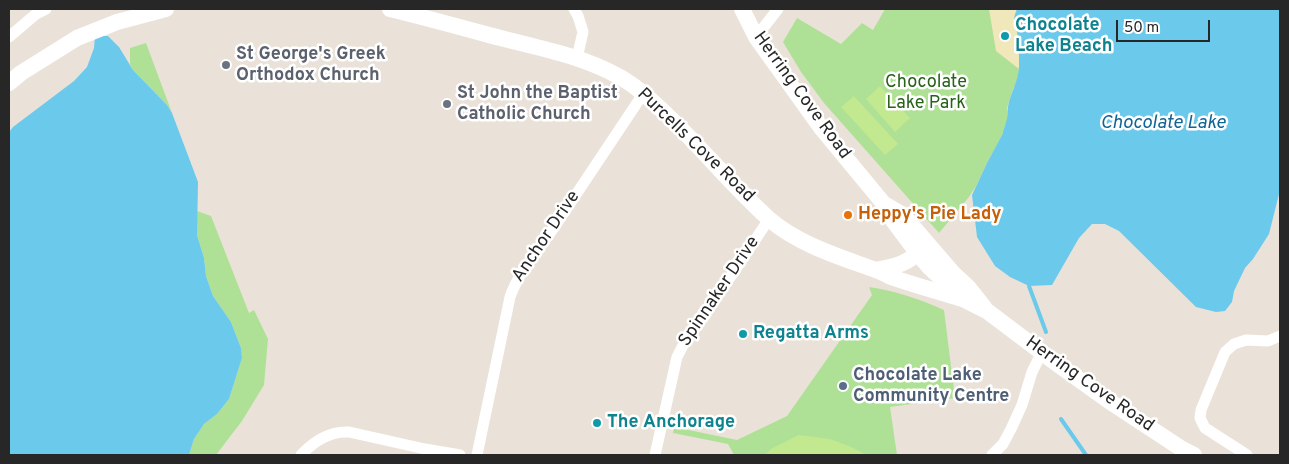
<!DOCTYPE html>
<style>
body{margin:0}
#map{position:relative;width:1289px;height:464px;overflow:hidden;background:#eae2d8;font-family:Overpass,sans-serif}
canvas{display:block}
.frame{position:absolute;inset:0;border:10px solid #272727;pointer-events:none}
.scale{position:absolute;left:1116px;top:20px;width:94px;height:22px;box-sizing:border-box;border:2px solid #272727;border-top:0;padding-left:6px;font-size:15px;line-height:18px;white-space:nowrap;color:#272727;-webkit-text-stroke:4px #fff;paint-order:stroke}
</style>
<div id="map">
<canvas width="1289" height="464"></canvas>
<div class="frame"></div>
<div class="scale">50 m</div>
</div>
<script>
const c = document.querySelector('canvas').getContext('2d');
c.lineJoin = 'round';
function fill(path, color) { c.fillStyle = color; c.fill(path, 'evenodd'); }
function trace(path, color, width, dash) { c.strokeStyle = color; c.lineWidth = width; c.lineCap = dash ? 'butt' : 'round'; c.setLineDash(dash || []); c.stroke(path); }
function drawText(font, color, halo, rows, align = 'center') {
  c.font = font + ' Overpass,sans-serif'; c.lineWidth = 5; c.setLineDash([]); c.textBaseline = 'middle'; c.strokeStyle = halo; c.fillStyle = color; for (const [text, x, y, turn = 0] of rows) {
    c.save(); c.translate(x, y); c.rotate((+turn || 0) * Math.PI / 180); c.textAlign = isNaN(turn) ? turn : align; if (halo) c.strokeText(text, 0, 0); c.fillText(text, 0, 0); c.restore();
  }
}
const green = new Path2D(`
 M885,9H1017L1016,12L1019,73L1016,84L1013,89L1007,108V121L1003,130V133L987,163L976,186L969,197L939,233L824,103L801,72L783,42L797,18L841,44L862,23L873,30Z
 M146,43L172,113L167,105L133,70L130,64V48Z
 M197,211L211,216L249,313L254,310L268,339L264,385L242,421L216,455H189L194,439L204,424L217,414L229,399L242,358L241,348L231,322L213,296L206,276L204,258L197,235Z
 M869,287C897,291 919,299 944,310L955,398L890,407L897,455H734L728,444L673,433L674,427L737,440L787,416L872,295Z`);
const sand = new Path2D(`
 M989,9H1017C1012,20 1016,22 1017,33C1019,45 1020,57 1019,69L996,51Z`);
const pitch = new Path2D(`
 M880,86L910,118L895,132L866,99Z
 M854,96L898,144L885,155L841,107Z
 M799,435L830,439L849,446L867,455H765L771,449Z`);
const water = new Path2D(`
 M1017,9H1280V190L1269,234L1253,259L1245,268L1234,291L1232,302L1225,311L1216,312L1196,307L1119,231L1105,224H1092L1079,238L1052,285L1029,286L1010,277L995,266L977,237L972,195L987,163L1003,133C1003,129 1005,127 1006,122C1008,118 1007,112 1008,107C1010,93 1019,81 1019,66C1019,54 1019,43 1017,31C1016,28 1014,24 1014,20C1014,16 1016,12 1017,9Z
 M95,36H108L119,47L133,70L167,105L172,113L198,182L197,235L204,258L206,276L213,296L231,322L241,348L242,358L229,399L217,414L204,424L194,439L189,455H9V132L13,127L74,81L87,67L94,48Z`);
const stream = new Path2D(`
 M1029,286L1046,332
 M1061,419L1086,455`);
const minor = new Path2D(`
 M574,9L578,16L583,32L577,58
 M9,37L36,14L46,9
 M756,37L778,9
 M301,455C314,441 329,431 349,432L425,449L460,455
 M477,455L510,297C519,271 538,251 553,229C583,184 613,139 643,94
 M655,455L677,357L689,334L731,276L769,219
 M992,455L1003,444L1011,429L1022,405L1032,372L1042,352
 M1247,455L1205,428L1200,418L1201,410L1225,352L1234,344L1246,340L1268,341L1280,336`);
const secondary = new Path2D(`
 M390,9C423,17 456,26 489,35C533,47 578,54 618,76C637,86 653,102 668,116C703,149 733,187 769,219C798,244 837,256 873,269C879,271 885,274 891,277C914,285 939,292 963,299
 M742,9L756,37L784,76L822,129L884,204L894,222L918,254L930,268L963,299L987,311L1060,366L1109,401L1182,449L1194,455
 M9,83L21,73L77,38L117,22L166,9
 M884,204L903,215L952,272L968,287L984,307
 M876,270C899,266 907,263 925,248`);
const markers = [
 [1005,36,5,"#0f9aa8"],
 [226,65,5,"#6b7280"],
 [447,104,5,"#6b7280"],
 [848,215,5,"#e8710a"],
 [743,334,5,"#0f9aa8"],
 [843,386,5,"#5c6f8a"],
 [597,423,5,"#0f9aa8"]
];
const cultureNames = [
 ["Chocolate",1015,26],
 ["Lake Beach",1015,47],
 ["Regatta Arms",753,334],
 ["The Anchorage",607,423]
];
const worshipNames = [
 ["St George's Greek",236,55],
 ["Orthodox Church",236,76],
 ["St John the Baptist",457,94],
 ["Catholic Church",457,115]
];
const parkNames = [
 ["Chocolate",926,83],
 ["Lake Park",926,104]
];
const streetNames = [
 ["Herring Cove Road",801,96,54],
 ["Purcells Cove Road",695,146,44],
 ["Anchor Drive",547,237,-56],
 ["Spinnaker Drive",720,292,-56],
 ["Herring Cove Road",1089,385,35]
];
const foodNames = [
 ["Heppy's Pie Lady",858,215]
];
const serviceNames = [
 ["Chocolate Lake",853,376],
 ["Community Centre",853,397]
];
const waterNames = [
 ["Chocolate Lake",1163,124]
];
fill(green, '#aee195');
fill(sand, '#f0e8bb');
fill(pitch, '#c2e890');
fill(water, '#6bc9ec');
trace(stream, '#6bc9ec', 4);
trace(minor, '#fff', 11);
trace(secondary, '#fff', 16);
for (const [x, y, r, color] of markers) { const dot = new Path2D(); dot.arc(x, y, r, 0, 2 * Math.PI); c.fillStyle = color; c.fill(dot); trace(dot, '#fff', 2); }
drawText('bold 18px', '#0d838f', '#fff', cultureNames, 'left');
drawText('bold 18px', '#5b616d', '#fff', worshipNames, 'left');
drawText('18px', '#28621a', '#fff', parkNames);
drawText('18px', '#272727', '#fff', streetNames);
drawText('bold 18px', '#c56008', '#fff', foodNames, 'left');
drawText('bold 18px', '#4e5e75', '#fff', serviceNames, 'left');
drawText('italic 19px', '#0f6594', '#fff', waterNames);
</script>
